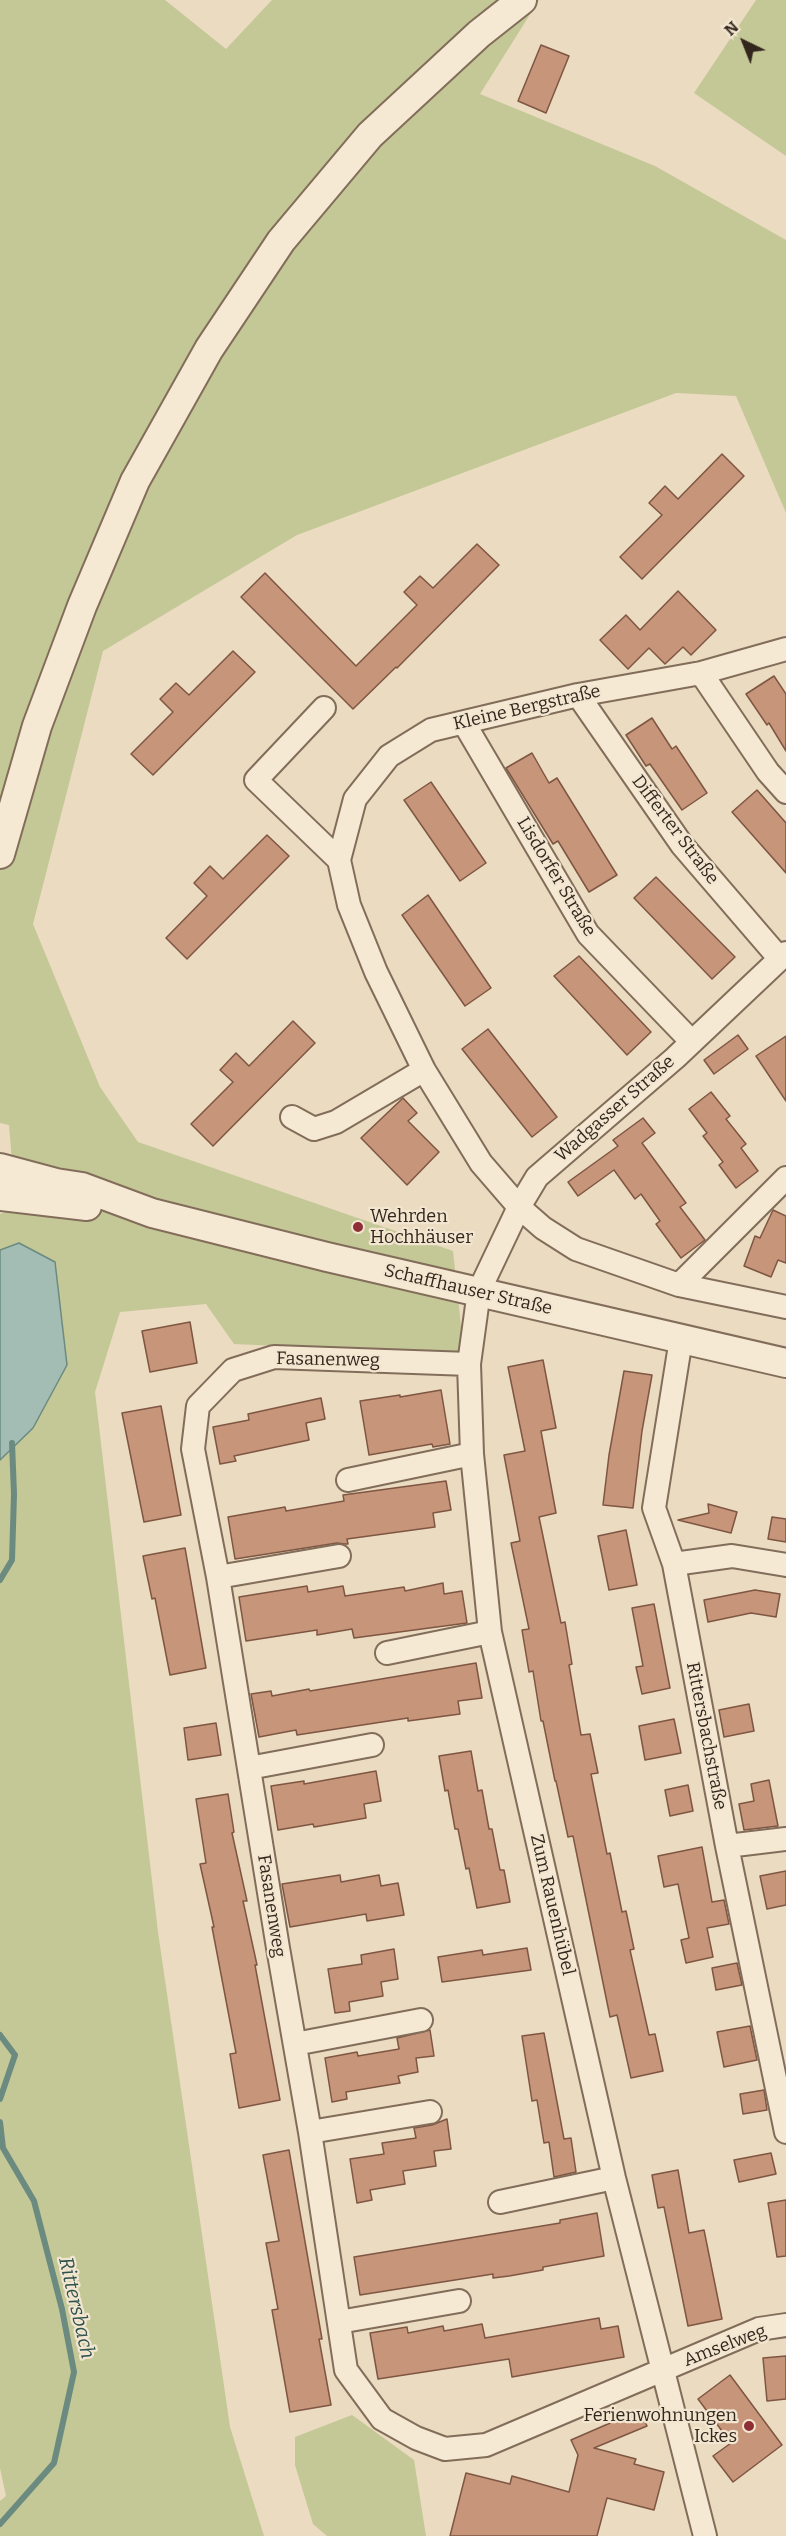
<!DOCTYPE html>
<meta charset="utf-8">
<style>
body{margin:0}
#map{position:relative;width:786px;height:2536px;overflow:hidden;background:#eadbc1;font-family:Bitter,serif}
canvas{display:block}
.north{position:absolute;left:714px;top:12px;width:60px;height:60px;-webkit-text-stroke:4px #f2e6d0;paint-order:stroke;rotate:317deg;font-size:16px;font-weight:700;line-height:24px;text-align:center;color:#33261d}
.north::after{content:'';display:block;margin:auto;width:21px;height:27px;background:#33261d;clip-path:polygon(50% 0,100% 100%,50% 72%,0 100%)}
</style>
<div id="map">
<canvas width="786" height="2536"></canvas>
<div class="north">N</div>
</div>
<script>
const c = document.querySelector('canvas').getContext('2d');
c.lineJoin = 'round';
function fill(path, color) { c.fillStyle = color; c.fill(path, 'evenodd'); }
function trace(path, color, width, dash) { c.strokeStyle = color; c.lineWidth = width; c.lineCap = dash ? 'butt' : 'round'; c.setLineDash(dash || []); c.stroke(path); }
function drawText(font, color, halo, rows, align = 'center') {
  c.font = font + ' Bitter,serif'; c.lineWidth = 4.5; c.setLineDash([]); c.textBaseline = 'middle'; c.strokeStyle = halo; c.fillStyle = color; for (const [text, x, y, turn = 0] of rows) {
    c.save(); c.translate(x, y); c.rotate((+turn || 0) * Math.PI / 180); c.textAlign = isNaN(turn) ? turn : align; if (halo) c.strokeText(text, 0, 0); c.fillText(text, 0, 0); c.restore();
  }
}
const green = new Path2D(`
 M0,0H165L226,49L272,0H539L480,94L655,166L786,240V513L736,396L676,393L297,535L103,651L33,924L100,1087L138,1142L453,1251L464,1354L234,1344L206,1304L120,1312L95,1392L158,1932L230,2427L264,2536H0V2501L6,2496L0,2468V1214L16,1208L9,1125L0,1123Z
 M756,0H786V156L694,93Z
 M352,2415L414,2460L426,2536H327L313,2524L295,2465V2437Z`);
const water = new Path2D(`
 M19,1243L55,1262L67,1365L33,1428L0,1460V1250Z`);
const stream = new Path2D(`
 M0,1580L12,1560L14,1494L12,1443
 M0,2035L15,2055L0,2099
 M0,2122L3,2148L34,2201L62,2309L74,2372L54,2463L0,2524`);
const building = new Path2D(`
 M541,45L569,56L546,113L518,101Z
 M722,454L744,476L642,579L620,557L662,515L649,503L665,486L678,499Z
 M477,544L499,565L397,668L396,667L353,709L241,597L265,573L356,666L417,605L404,592L420,576L433,588Z
 M678,591L716,630L691,655L683,647L665,664L649,648L628,669L600,640L626,615L640,630Z
 M233,651L255,672L153,775L131,754L173,712L160,699L176,683L189,695Z
 M774,676L786,694V751L769,723L767,725L746,694Z
 M652,718L672,749L676,746L707,793L682,810L650,764L646,766L626,735Z
 M532,753L549,783L557,778L617,875L589,892L558,841L553,844L506,768Z
 M431,782L486,863L460,881L404,800Z
 M757,790L786,823V873L732,812Z
 M267,835L289,856L187,959L166,938L207,896L194,883L210,866L223,879Z
 M656,877L735,957L712,979L634,898Z
 M428,895L491,988L465,1006L402,915Z
 M579,956L651,1032L627,1055L554,976Z
 M293,1021L315,1043L213,1146L191,1124L233,1082L220,1070L236,1053L249,1066Z
 M488,1029L557,1117L532,1137L462,1049Z
 M738,1035L748,1049L714,1074L704,1060Z
 M786,1036V1101L756,1056Z
 M711,1092L730,1116L726,1119L746,1144L741,1148L758,1171L736,1188L719,1165L723,1162L703,1136L707,1133L689,1109Z
 M403,1098L417,1113L408,1121L439,1152L407,1185L361,1138Z
 M643,1118L655,1133L642,1143L686,1203L680,1207L705,1240L681,1258L656,1224L660,1221L641,1194L635,1199L614,1170L578,1196L568,1182L618,1146L613,1140Z
 M773,1210L786,1216V1263L778,1260L771,1277L744,1266L755,1236L760,1238Z
 M190,1322L197,1363L150,1372L142,1331Z
 M543,1360L556,1428L541,1431L556,1513L539,1517L561,1623L565,1622L572,1664L569,1665L581,1735L590,1734L598,1773L591,1774L607,1854L610,1853L622,1912L626,1911L634,1949L630,1950L649,2035L655,2034L663,2071L631,2078L617,2015L610,2017L573,1836L568,1837L556,1781H555L543,1721H541L533,1671L529,1672L522,1630L529,1629L511,1543L520,1541L504,1455L525,1451L508,1367Z
 M624,1371L652,1375L642,1431L633,1508L603,1505L609,1455Z
 M441,1390L450,1444L433,1447L432,1444L369,1455L360,1401L400,1395V1397Z
 M321,1398L325,1419L306,1423L309,1440L234,1456L236,1461L220,1464L213,1427L249,1420L248,1414Z
 M161,1406L181,1515L144,1522L122,1413Z
 M446,1481L451,1510L433,1513L435,1527L347,1539L348,1544H345L337,1543L235,1559L228,1517L285,1507L286,1511L344,1501L343,1495Z
 M708,1504L737,1512L731,1533L678,1520L709,1513Z
 M772,1517L786,1519V1542L768,1539Z
 M626,1530L637,1585L609,1590L598,1536Z
 M185,1548L206,1668L170,1675L155,1598L152,1599L143,1556Z
 M443,1583L444,1594L462,1591L467,1623L354,1638L352,1629L317,1635V1630L246,1641L239,1597L307,1586L308,1592L343,1586L345,1596L404,1587L405,1591Z
 M755,1590L780,1594L776,1617L751,1613L708,1622L704,1600Z
 M654,1604L670,1688L642,1694L636,1667L643,1666L632,1608Z
 M476,1663L482,1698L458,1701L460,1714L408,1721V1718L297,1735L296,1730L259,1737L251,1694L271,1691L272,1696L309,1689L310,1691Z
 M749,1704L754,1731L724,1737L719,1710Z
 M674,1719L681,1753L645,1760L639,1726Z
 M216,1723L221,1755L188,1760L184,1728Z
 M471,1751L478,1791L482,1790L489,1829H492L500,1870H504L510,1902L477,1908L469,1868L466,1869L458,1829H455L448,1790L445,1791L439,1756Z
 M376,1771L381,1801L364,1804L366,1818L314,1827L313,1824L278,1830L271,1786L304,1781V1784Z
 M769,1780L778,1826L744,1830L739,1804L754,1801L751,1784Z
 M688,1785L693,1811L670,1816L665,1790Z
 M228,1794L234,1832L232,1833L247,1901H243L257,1965H255L280,2100L239,2108L230,2054L236,2053L212,1927H214L200,1864L206,1863L196,1799Z
 M702,1847L712,1902L724,1900L729,1924L707,1928L713,1957L686,1963L681,1940L689,1938L678,1884L664,1887L658,1856Z
 M786,1871V1905L767,1909L760,1876Z
 M340,1875L341,1882L379,1875L381,1886L398,1883L404,1915L367,1921L366,1914L290,1927L282,1884Z
 M527,1948L531,1970L442,1982L438,1957L482,1950L483,1955Z
 M394,1949L398,1979L381,1982L383,1996L349,2002L350,2011L335,2013L328,1969L362,1964L361,1955Z
 M737,1963L742,1985L716,1990L712,1968Z
 M750,2026L757,2060L724,2067L717,2032Z
 M430,2030L434,2056L416,2058L418,2072L398,2076L400,2083L346,2092L347,2099L332,2102L325,2058L357,2052L358,2056L399,2049L397,2038Z
 M544,2033L564,2139L571,2138L576,2172L554,2177L549,2142L544,2143L537,2100L532,2101L522,2036Z
 M764,2090L767,2110L743,2114L740,2094Z
 M447,2119L451,2149L434,2151L436,2166L403,2171L405,2184L370,2190L372,2200L357,2203L350,2159L384,2154L382,2143L416,2138L414,2128L432,2125Z
 M289,2150L322,2339H319L331,2405L290,2412L272,2310L278,2309L266,2243L279,2241L263,2155Z
 M771,2153L776,2174L739,2182L734,2160Z
 M678,2170L689,2233L704,2230L722,2319L688,2326L664,2207L658,2208L652,2175Z
 M786,2200V2256L777,2257L768,2203Z
 M597,2213L604,2256L543,2267V2270L509,2276L493,2278V2274L360,2295L354,2257L560,2223V2220Z
 M599,2318L601,2329L618,2326L624,2357L512,2377L509,2359L378,2379L370,2333L407,2327L408,2333L443,2326L444,2331L482,2324L485,2338Z
 M786,2356V2399L767,2401L763,2358Z
 M730,2375L782,2445L733,2482L713,2456L731,2443L698,2399Z
 M640,2410L647,2426L594,2448L636,2459L634,2464L664,2472L654,2510L607,2498L597,2536H450L466,2473L510,2484L512,2476L569,2492L578,2455L571,2440Z`);
const minor = new Path2D(`
 M786,649L701,673L578,695L431,730L389,756L355,799L339,860L349,905L376,972L424,1070L481,1163L519,1207L543,1228L576,1249L679,1285L786,1307
 M701,673L768,772L786,792
 M578,695L682,845L780,959
 M324,708L256,780L339,860
 M464,723L588,934L692,1042
 M292,1117L314,1129L336,1122L424,1070
 M679,1285L786,1178
 M681,1339L654,1508L674,1564L727,1846L786,2132
 M469,1364L274,1357L233,1370L198,1406L193,1449L218,1577L278,1948L310,2132L346,2370L382,2419L416,2438L445,2449L486,2445L759,2329L786,2325
 M348,1480L472,1454
 M674,1564L732,1556L786,1565
 M218,1577L339,1556
 M387,1653L490,1632
 M249,1768L372,1745
 M727,1846L786,1839
 M295,2044L421,2020
 M310,2132L430,2112
 M500,2202L614,2178
 M339,2322L459,2301
 M705,2536L614,2178L490,1632L472,1454L469,1364L479,1291L519,1207L537,1177L675,1058L786,953`);
const tertiary = new Path2D(`
 M0,854L37,726L82,606L135,481L209,349L281,241L370,135L479,34L522,0
 M0,1168L56,1183L82,1187L152,1213L327,1257L786,1363
 M0,1196L87,1206`);
const markers = [
 [358,1227,6,"#8d2f35"],
 [749,2426,6,"#8d2f35"]
];
const streetNames = [
 ["Kleine Bergstraße",527,708,-13],
 ["Differter Straße",675,830,53],
 ["Lisdorfer Straße",556,877,59],
 ["Wadgasser Straße",615,1109,-41],
 ["Schaffhauser Straße",468,1290,13],
 ["Fasanenweg",328,1360,1],
 ["Rittersbachstraße",706,1736,79],
 ["Zum Rauenhübel",552,1905,77],
 ["Fasanenweg",271,1906,81],
 ["Amselweg",725,2346,-21]
];
const poiNames = [
 ["Wehrden",370,1217],
 ["Hochhäuser",370,1238],
 ["Ferienwohnungen",737,2416,"right"],
 ["Ickes",737,2437,"right"]
];
const waterNames = [
 ["Rittersbach",76,2308,77]
];
fill(green, '#c4c796');
fill(water, '#a3bdb4');
trace(water, '#6b8a80', 1.5);
trace(stream, '#6b8a80', 6);
fill(building, '#c6957a');
trace(building, '#7f5642', 1.5);
trace(minor, '#826d5a', 26);
trace(tertiary, '#826d5a', 32);
trace(minor, '#f6e9d4', 22);
trace(tertiary, '#f6e9d4', 28);
for (const [x, y, r, color] of markers) { const dot = new Path2D(); dot.arc(x, y, r, 0, 2 * Math.PI); c.fillStyle = color; c.fill(dot); trace(dot, '#f2e6d0', 2); }
drawText('18px', '#33261d', '#f2e6d0', streetNames);
drawText('18px', '#33261d', '#f2e6d0', poiNames, 'left');
drawText('italic 20px', '#2e524d', '#f2e6d0', waterNames);
</script>
